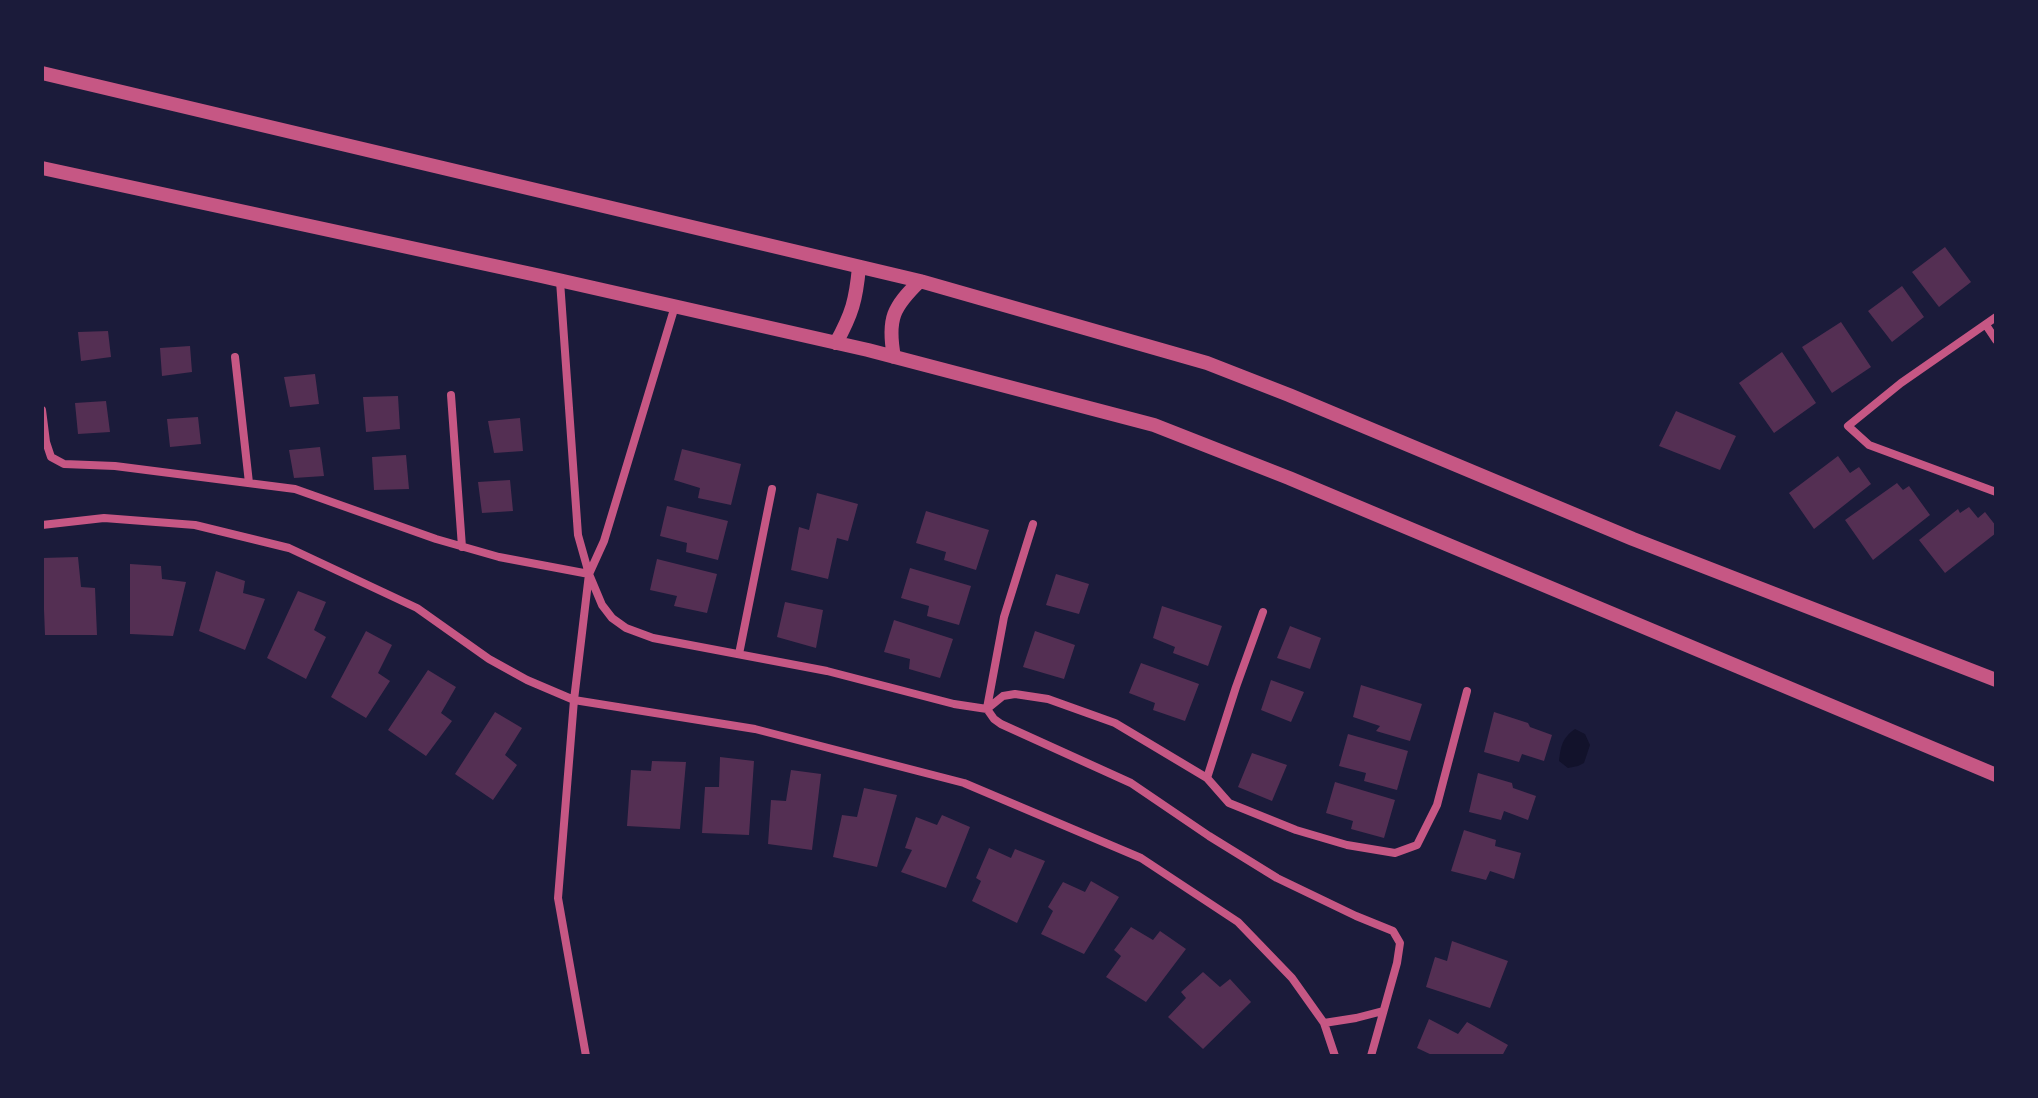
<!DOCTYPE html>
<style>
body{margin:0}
#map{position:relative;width:2038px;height:1098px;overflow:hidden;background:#1b1b3a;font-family:"Source Sans 3",sans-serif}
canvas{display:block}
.frame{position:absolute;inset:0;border:44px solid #1b1b3a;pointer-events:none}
</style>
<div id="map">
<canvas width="2038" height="1098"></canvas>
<div class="frame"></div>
</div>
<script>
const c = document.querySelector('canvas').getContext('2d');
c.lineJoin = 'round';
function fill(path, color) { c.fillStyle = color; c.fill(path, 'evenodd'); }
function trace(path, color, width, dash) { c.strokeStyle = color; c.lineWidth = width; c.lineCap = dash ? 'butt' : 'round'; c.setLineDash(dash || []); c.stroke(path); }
const water = new Path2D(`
 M1575,729L1585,734L1590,745L1584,763L1578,766L1568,768L1559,761C1561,746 1562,738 1575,729Z`);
const building = new Path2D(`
 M1945,247L1971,282L1939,307L1912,272Z
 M1902,286L1924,317L1892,342L1868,311Z
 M1841,322L1871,367L1832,393L1802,347Z
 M108,331L111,357L81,361L78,332Z
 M190,346L192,372L162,376L160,348Z
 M1782,352L1816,403L1774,433L1739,383Z
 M315,374L319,404L290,407L284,377Z
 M398,396L400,429L366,432L363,397Z
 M106,401L110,432L78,434L75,403Z
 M1676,411L1736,436L1720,470L1659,446Z
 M198,417L201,444L170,447L167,419Z
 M520,418L523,451L494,453L488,421Z
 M320,447L324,476L294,478L289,450Z
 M682,449L741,464L731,505L698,498L700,488L674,480Z
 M406,455L409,489L374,490L372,457Z
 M1838,456L1850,473L1859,467L1871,484L1814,529L1789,493Z
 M510,480L513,511L482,513L478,482Z
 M1897,483L1903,490L1909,486L1930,515L1873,560L1845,520Z
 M817,493L858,504L848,541L837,538L828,579L791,570L799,527L809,530Z
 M667,506L728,521L718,560L686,552L687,543L660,536Z
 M1969,507L1978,518L1985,512L1996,526V533L1945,573L1919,540L1958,509L1960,513Z
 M926,511L989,530L976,570L944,560L946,552L916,543Z
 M78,557L81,587L95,588L97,635H45L42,558Z
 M657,559L717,574L707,613L674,606L677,596L650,590Z
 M130,564L161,566L162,579L186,582L173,636L130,634Z
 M910,568L971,586L959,625L927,616L929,606L901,598Z
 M216,571L245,581L243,593L265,599L245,650L199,631Z
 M1056,574L1089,584L1079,614L1046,605Z
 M298,591L326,602L314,630L326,637L306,679L267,658Z
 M785,602L823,610L816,648L777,637Z
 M1162,606L1222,626L1208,666L1173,653L1175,647L1153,638Z
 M894,620L953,639L940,678L909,669L910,659L884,652Z
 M1290,626L1321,638L1310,669L1277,658Z
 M366,631L392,645L378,673L390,681L366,718L331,697Z
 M1035,631L1075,645L1064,679L1023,667Z
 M1141,663L1199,684L1185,721L1153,710L1155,703L1129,693Z
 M428,670L456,687L441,713L452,721L426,756L388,730Z
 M1271,680L1304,692L1291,722L1261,710Z
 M1361,685L1422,704L1410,741L1376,731L1380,726L1353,717Z
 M495,712L522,728L505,755L517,765L493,800L455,774Z
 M1494,712L1528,723L1530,727L1552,735L1544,761L1522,754L1519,762L1484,752Z
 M1348,734L1408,751L1397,790L1364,781L1366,773L1339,766Z
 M1252,753L1287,765L1272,801L1238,787Z
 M720,757L754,761L749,835L702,833L705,787H719Z
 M652,761L686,762L680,829L627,826L631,770L651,771Z
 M791,770L821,774L812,850L768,844L771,800L786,801Z
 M1478,773L1512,783L1513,788L1536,796L1528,820L1504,811L1501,820L1469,812Z
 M1335,782L1395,800L1384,838L1351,829L1353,821L1326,813Z
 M864,788L897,795L877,867L833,857L842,815L857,817Z
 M942,815L970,827L946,888L901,872L912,850L905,848L916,817L937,825Z
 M1464,830L1496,840L1495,846L1521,853L1514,879L1490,871L1486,880L1451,871Z
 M989,848L1011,858L1015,849L1045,861L1017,923L972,901L981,881L976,878Z
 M1091,881L1119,897L1084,954L1041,934L1053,911L1048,907L1063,882L1085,892Z
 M1131,927L1153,940L1160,931L1186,949L1146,1002L1106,977L1121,956L1114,950Z
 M1452,941L1508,961L1490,1008L1426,987L1435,957L1447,961Z
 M1203,972L1220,987L1230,979L1251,1002L1203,1049L1168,1017L1186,998L1181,992Z
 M1429,1019L1458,1034L1467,1022L1508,1045L1502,1056H1434L1417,1048Z`);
const minor = new Path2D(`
 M560,281L578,535L589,574L602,605L612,618L626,628L653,638L827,671L954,704L987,709L994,719L1001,724L1131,783L1209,836L1277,878L1356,916L1393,931L1400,943L1397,963L1371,1056
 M1996,317L1901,383L1848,426L1869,445L1996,492
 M1986,325L1996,340
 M235,357L249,483
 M451,395L462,547
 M42,410L46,442L51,457L64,464L115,466L295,489L436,539L499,557L589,574
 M42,525L104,518L195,525L289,548L417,608L489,659L527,680L574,700L755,729L964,783L1141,858L1238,922L1292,978L1324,1023L1335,1056
 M739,654L772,489
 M987,708L1004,617L1033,524
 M987,709L1003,696L1015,694L1048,699L1115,723L1207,778L1229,803L1296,830L1347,845L1395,853L1417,845L1437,805L1467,691
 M1207,778L1236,687L1263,612
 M1324,1023L1356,1018L1383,1011
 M586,1056L558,898L574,700L589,574L604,541L675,306`);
const tertiary = new Path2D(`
 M42,73L920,281L1207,363L1289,395L1633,539L1996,680
 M42,168L541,276L868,350L1154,425L1289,478L1996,775
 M836,343C852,314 856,300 859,267
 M894,357C887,319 893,307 920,281`);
fill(water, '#12122b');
fill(building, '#542f53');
trace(minor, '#c65784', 8);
trace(tertiary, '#c65784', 14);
</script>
